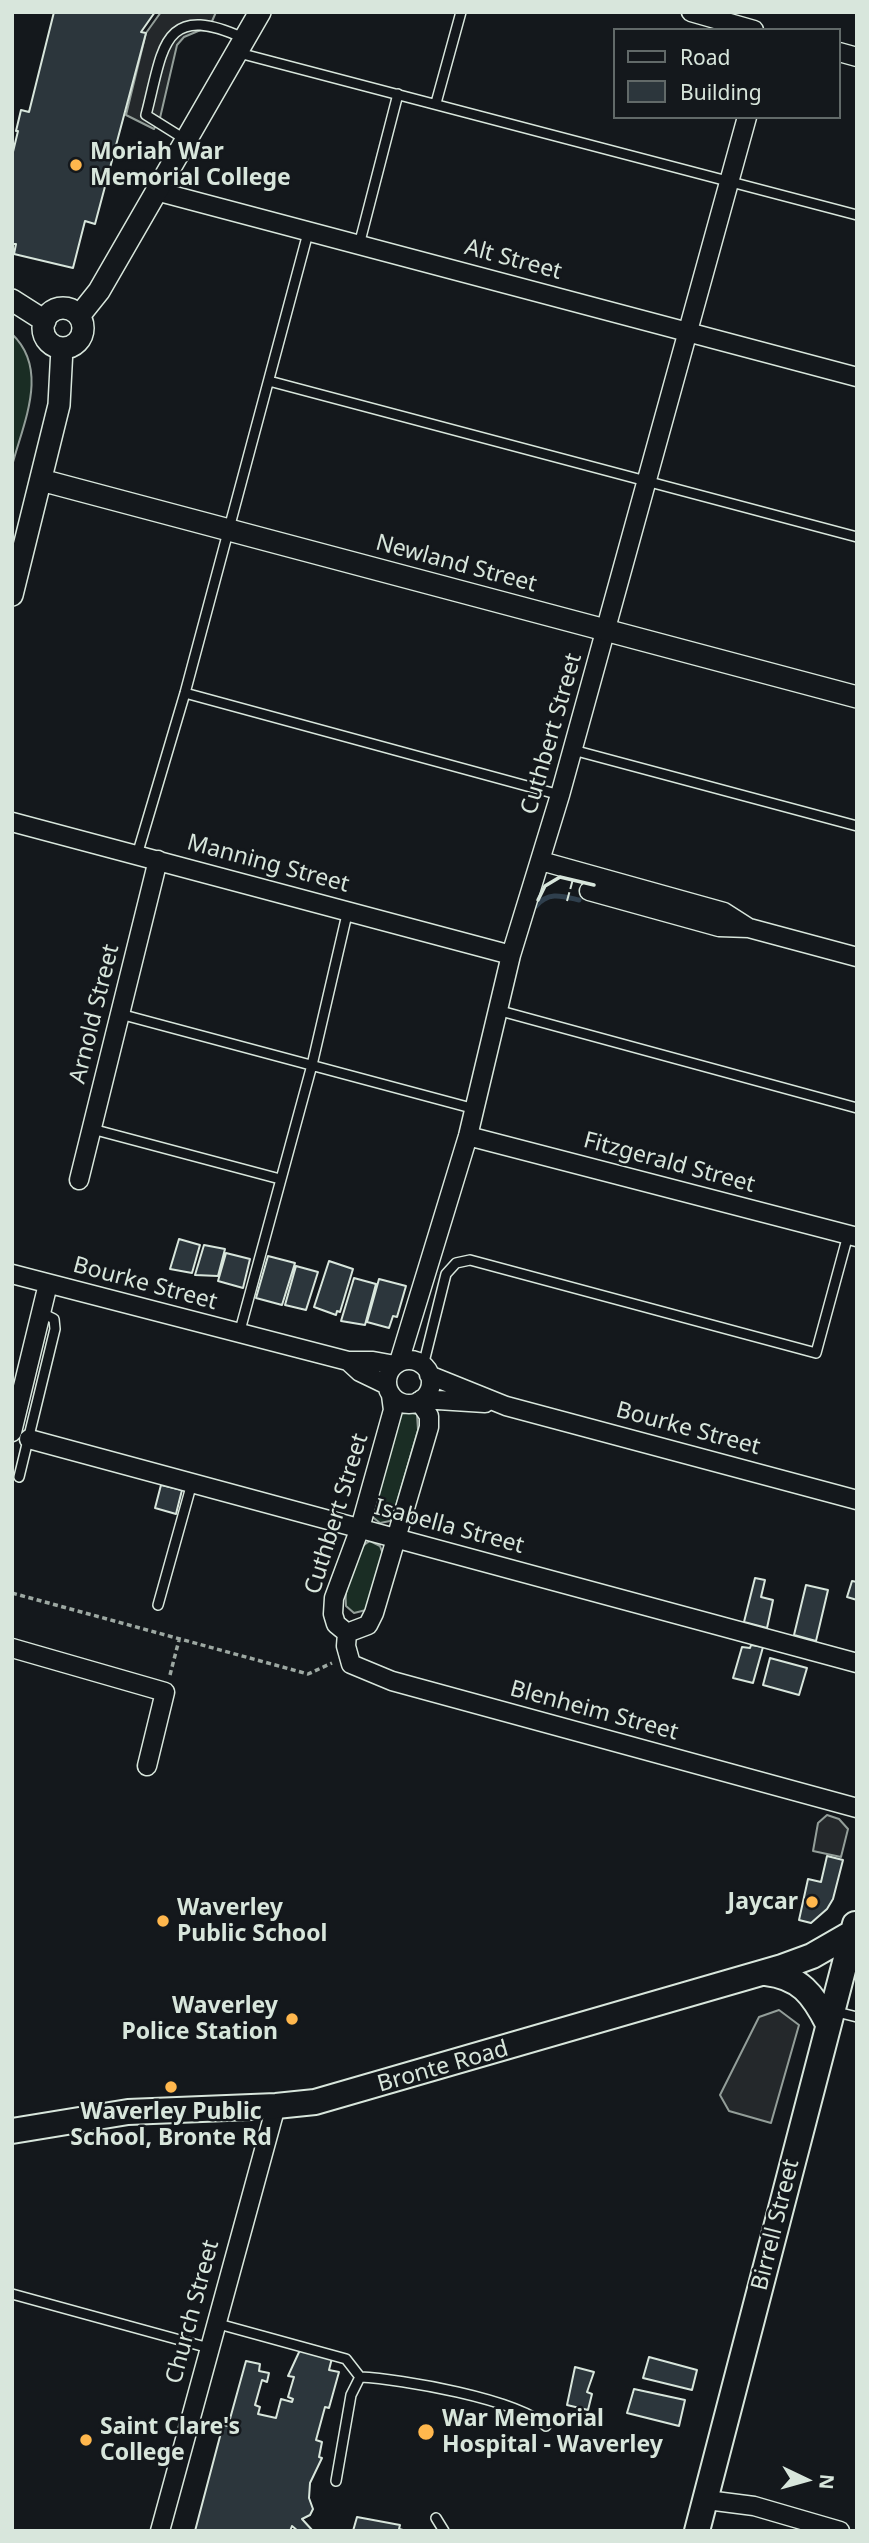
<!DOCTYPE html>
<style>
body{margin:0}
#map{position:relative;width:869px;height:2543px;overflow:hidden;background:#14181c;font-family:"Noto Sans",sans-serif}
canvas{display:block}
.frame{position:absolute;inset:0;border:14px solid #d8e6dc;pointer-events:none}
.legend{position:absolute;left:613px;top:28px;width:228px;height:91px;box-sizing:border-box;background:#14181c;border:2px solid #626a69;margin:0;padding:9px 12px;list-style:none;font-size:21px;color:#d8e6dc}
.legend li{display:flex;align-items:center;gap:14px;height:35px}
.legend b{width:35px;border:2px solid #626a69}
.north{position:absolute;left:771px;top:2445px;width:70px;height:70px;-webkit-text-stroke:5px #14181c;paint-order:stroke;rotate:95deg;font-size:19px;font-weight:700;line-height:28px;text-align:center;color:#d8e6dc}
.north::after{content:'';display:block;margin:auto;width:24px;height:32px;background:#d8e6dc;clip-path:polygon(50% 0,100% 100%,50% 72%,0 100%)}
</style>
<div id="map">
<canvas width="869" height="2543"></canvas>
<div class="frame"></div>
<ul class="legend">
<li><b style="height:9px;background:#14181c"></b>Road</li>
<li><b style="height:19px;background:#2c363c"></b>Building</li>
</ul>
<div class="north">N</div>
</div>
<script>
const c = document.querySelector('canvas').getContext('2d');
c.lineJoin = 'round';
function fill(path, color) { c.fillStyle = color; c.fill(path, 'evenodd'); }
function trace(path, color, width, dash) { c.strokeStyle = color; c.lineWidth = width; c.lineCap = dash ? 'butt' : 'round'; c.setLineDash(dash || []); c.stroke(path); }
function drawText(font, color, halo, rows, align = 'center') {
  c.font = font + ' "Noto Sans",sans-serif'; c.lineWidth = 5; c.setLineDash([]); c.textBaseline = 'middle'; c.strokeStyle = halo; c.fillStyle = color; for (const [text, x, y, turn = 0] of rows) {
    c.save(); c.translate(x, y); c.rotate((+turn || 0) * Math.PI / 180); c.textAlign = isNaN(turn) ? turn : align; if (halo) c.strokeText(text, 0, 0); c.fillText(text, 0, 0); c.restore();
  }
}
const green = new Path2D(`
 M12,334C50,370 23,423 12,466Z
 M402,1410L417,1414L418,1430L393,1517L390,1521L380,1523L370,1515Z
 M370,1541L380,1546L383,1554L366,1610L354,1613L346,1606C344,1588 353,1548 370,1541Z`);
const parking = new Path2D(`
 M161,12H216L210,26L184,37L177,45L160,118L154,129L126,115L146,33Z
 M827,1815L839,1819L848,1829L841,1857L813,1851L818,1823Z
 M779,2010L799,2025L771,2123L729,2111L720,2095L759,2017Z`);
const stream = new Path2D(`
 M536,906C549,891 562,896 579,900`);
const building = new Path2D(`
 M54,12H155L141,32L146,33L95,224L85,221L73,268L14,254L16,244H12V156L18,131H16L21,110L29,112Z
 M179,1239L200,1245L192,1273L170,1269Z
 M204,1245L225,1249L218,1276L195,1275Z
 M226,1253L250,1259L243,1288L218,1281Z
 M268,1256L295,1263L282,1305L256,1298Z
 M329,1261L353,1269L340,1312L337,1311L336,1315L314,1307Z
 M296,1266L318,1272L306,1310L285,1305Z
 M354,1278L376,1284L365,1325L341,1321Z
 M379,1279L406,1286L397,1317L393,1316L389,1328L367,1322Z
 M161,1485L182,1490L176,1514L155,1508Z
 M755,1578L765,1580L761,1597L773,1600L767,1628L744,1622Z
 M852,1581L857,1582V1600L847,1597Z
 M806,1585L828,1590L816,1641L794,1635Z
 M751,1645L763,1647L753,1683L733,1678L742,1647L750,1648Z
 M770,1658L807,1668L799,1695L763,1685Z
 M827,1856L843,1860L833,1899L827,1909L811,1923L799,1920L808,1879L821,1882Z
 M300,2350L332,2358L329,2370L339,2372L329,2408L325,2407L316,2440L322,2442L319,2457L322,2458L310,2483L309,2498L313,2509L310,2515L302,2519L313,2531H298L292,2526L290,2531H195L223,2425L228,2426L246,2361L260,2364L259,2371L269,2373L267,2382L262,2380L255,2405L260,2407L258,2414L276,2418L281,2399L292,2402L293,2399L288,2397L294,2377L288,2376Z
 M649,2357L697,2370L692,2390L643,2378Z
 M575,2367L594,2372L587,2392L592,2394L588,2410L567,2405Z
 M634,2389L685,2400L679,2426L627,2413Z
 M357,2517L400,2525L399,2529L407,2531H353Z`);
const path = new Path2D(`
 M12,1593L308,1674L332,1663
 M170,1675L179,1640`);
const service = new Path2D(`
 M239,53L857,215
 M436,103L461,12
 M186,140L146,115C163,51 161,0 243,38
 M359,245L398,94
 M269,381L857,537
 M185,693L560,795
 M573,750L857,826
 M137,855L185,693L308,233
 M497,1010L857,1108
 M120,1014L475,1109
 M92,1129L280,1179
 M239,1334L312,1065L348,910
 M423,1366L446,1274L456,1263L470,1260L816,1353L848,1235
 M19,1477L55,1329L54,1319L42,1313
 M158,1605L192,1483
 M833,2011L857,2017
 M12,2294L209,2348
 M215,2323L346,2359L360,2377
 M360,2377C402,2379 517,2399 546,2426
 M336,2481L351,2395L360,2377
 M436,2518L444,2531`);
const minor = new Path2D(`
 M691,12L754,30
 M839,52L857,57
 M156,191L857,377
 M12,822L511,955
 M541,861L724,912L749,928L857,957
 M589,891L719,927L749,928
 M468,1136L857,1237
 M79,1180L158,860
 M12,1274L348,1361H373L395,1365
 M387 1382a22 22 0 1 1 44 0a22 22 0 1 1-44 0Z
 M348,1361L360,1372L387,1385
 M399,1362L468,1136L511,955L560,795L747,117
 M429,1375L506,1406L857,1500
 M391,1395L393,1410L360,1528L334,1598L333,1614L336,1624L347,1633L368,1625L374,1613L429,1427V1416L419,1401
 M422,1399L485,1403
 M12,1432L48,1284
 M29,1439L857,1663
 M347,1633L346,1646L351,1664L392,1681L857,1808
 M12,1648L165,1692L147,1766
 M707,2500L754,2506L840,2531
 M160,2531L276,2106`);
const tertiary = new Path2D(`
 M12,300L45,321
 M43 328a20 20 0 1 1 40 0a20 20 0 1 1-40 0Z
 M79,316L99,291L260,12
 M41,480L857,697
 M12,595L59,405L62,348`);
const secondary = new Path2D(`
 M766,1973C800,1977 813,1994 828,2024
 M12,2131L128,2112L276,2106L315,2102L782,1967L812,1956L852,1933
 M697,2531L855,1924`);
const fence = new Path2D(`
 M567,901L573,879`);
const wall = new Path2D(`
 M538,900L545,886L560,877L594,885`);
const markers = [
 [76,165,7,"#ffb74d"],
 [812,1902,7,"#ffb74d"],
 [163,1921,7,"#ffb74d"],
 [292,2019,7,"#ffb74d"],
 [171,2087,7,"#ffb74d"],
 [426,2432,9,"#ffb74d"],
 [86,2440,7,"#ffb74d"]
];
const poiNames = [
 ["Moriah War",90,152],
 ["Memorial College",90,178],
 ["Jaycar",798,1902,"right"],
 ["Waverley",177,1908],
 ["Public School",177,1934],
 ["Waverley",278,2006,"right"],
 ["Police Station",278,2032,"right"],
 ["Waverley Public",171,2112,"center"],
 ["School, Bronte Rd",171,2138,"center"],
 ["War Memorial",442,2419],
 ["Hospital - Waverley",442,2445],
 ["Saint Clare's",100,2427],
 ["College",100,2453]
];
const streetNames = [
 ["Alt Street",513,260,15],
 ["Newland Street",456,564,15],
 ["Cuthbert Street",552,734,-74],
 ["Manning Street",268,864,15],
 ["Arnold Street",95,1014,-76],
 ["Fitzgerald Street",669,1163,15],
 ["Bourke Street",145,1284,15],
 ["Bourke Street",688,1429,15],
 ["Cuthbert Street",337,1514,-73],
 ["Isabella Street",449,1527,15],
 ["Blenheim Street",594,1711,15],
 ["Bronte Road",443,2067,-16],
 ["Birrell Street",776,2225,-76],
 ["Church Street",193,2312,-75]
];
fill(green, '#1a2d24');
trace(green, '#939e99', 2);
fill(parking, '#24282b');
trace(parking, '#939e99', 2);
trace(stream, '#2f3f4d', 5);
fill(building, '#2c363c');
trace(building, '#d8e6dc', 2);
trace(service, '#d8e6dc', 12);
trace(minor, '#d8e6dc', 21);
trace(tertiary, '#d8e6dc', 24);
trace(secondary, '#d8e6dc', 28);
trace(path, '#9da8a2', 3.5, [5, 3.5]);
trace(service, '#14181c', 9);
trace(minor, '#14181c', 18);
trace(tertiary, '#14181c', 21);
trace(secondary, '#14181c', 24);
trace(fence, '#d8e6dc', 2, [9, 3.5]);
trace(wall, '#d8e6dc', 3.5);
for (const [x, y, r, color] of markers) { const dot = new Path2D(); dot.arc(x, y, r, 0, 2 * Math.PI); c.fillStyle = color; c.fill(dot); trace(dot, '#14181c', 2.5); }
drawText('bold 23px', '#d8e6dc', '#14181c', poiNames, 'left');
drawText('23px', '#d8e6dc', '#14181c', streetNames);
</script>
